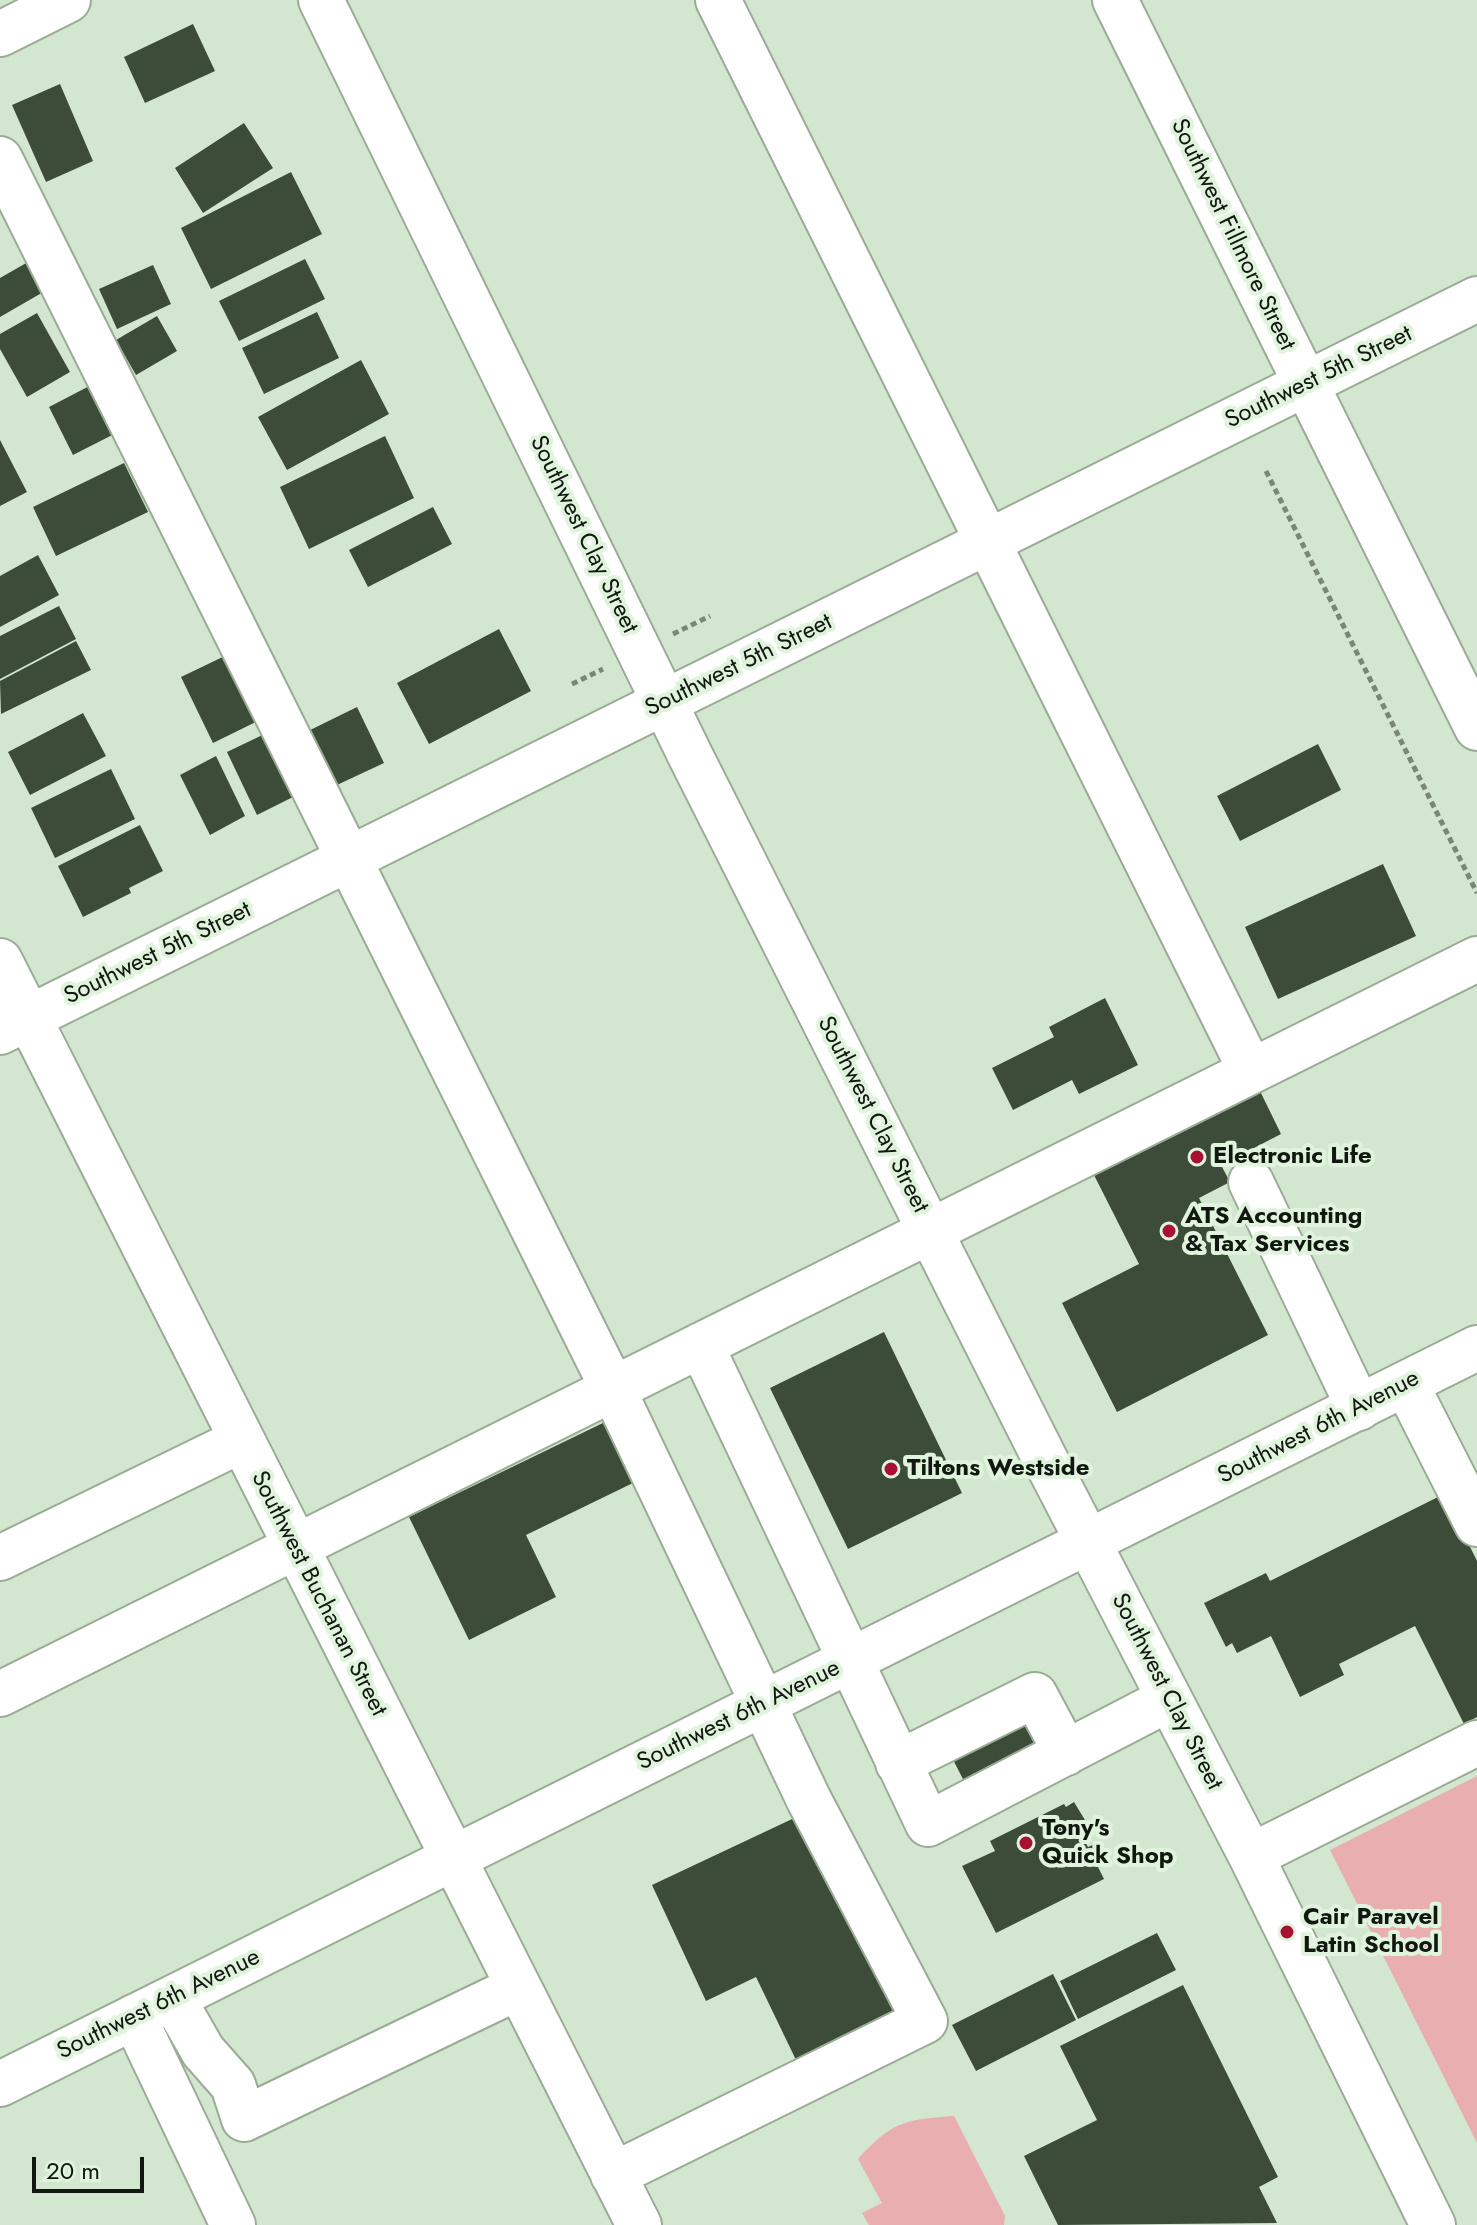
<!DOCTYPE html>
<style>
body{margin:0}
#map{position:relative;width:1477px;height:2225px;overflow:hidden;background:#d3e6cf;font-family:Jost,sans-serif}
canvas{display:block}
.scale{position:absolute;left:32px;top:2157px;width:112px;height:36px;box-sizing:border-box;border:4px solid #111810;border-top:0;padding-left:10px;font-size:24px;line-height:28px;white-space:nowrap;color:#111810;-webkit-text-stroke:6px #e0f3dc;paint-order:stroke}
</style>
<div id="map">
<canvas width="1477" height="2225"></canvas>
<div class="scale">20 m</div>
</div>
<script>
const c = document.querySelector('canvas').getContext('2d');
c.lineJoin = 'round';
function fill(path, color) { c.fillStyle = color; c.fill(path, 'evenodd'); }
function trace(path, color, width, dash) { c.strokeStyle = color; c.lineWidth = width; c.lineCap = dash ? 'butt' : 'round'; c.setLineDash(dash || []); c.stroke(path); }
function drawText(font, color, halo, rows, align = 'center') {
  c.font = font + ' Jost,sans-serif'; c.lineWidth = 8; c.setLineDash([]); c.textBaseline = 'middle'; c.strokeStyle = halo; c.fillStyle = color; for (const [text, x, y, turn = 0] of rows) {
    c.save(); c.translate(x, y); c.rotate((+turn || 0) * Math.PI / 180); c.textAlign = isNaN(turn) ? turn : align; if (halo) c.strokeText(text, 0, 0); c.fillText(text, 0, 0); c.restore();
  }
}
const green = new Path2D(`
 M1477,1776V2143L1330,1850Z
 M954,2116L1005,2216L1004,2225H869L862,2213L882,2203L858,2159C893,2121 904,2120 954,2116Z`);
const building = new Path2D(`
 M193,24L215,71L145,103L124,57Z
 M60,84L93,161L46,182L12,105Z
 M244,123L273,168L203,213L175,168Z
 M291,172L322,234L211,289L181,228Z
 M35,258L52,287L0,317V278Z
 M305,259L325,299L239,341L219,301Z
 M153,265L171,304L117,329L99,289Z
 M317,312L339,358L264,394L242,348Z
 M37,313L70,372L27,397L0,349V334Z
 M157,316L177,351L136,375L116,340Z
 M361,360L389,414L287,470L258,417Z
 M99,381L124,429L73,455L49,407Z
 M385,436L414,498L309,549L280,487Z
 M0,440L27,492L0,506Z
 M124,463L148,512L56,556L33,507Z
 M433,507L452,544L368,587L349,550Z
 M38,555L59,595L0,627V576Z
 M59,606L76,639L0,679V636Z
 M499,629L531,691L429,744L397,683Z
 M76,641L91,670L1,714L0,681Z
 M231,653L266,717L213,743L181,677Z
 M357,707L384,763L322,792L296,737Z
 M83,713L106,756L30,795L8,752Z
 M275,729L305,791L257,815L227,752Z
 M1318,744L1341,790L1240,841L1217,796Z
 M216,756L245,816L210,835L180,775Z
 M111,769L135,819L55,858L31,808Z
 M140,825L163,871L129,888L131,893L83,917L58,866Z
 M1383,864L1416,936L1278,999L1245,927Z
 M1105,998L1138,1065L1079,1094L1072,1080L1013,1110L992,1068L1054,1037L1049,1027Z
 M1260,1091L1281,1134L1221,1165L1230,1182L1199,1198L1268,1335L1117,1412L1062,1303L1139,1264L1094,1175Z
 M884,1332L962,1493L848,1549L770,1388Z
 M607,1421L637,1481L526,1535L556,1597L469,1640L409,1517Z
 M1444,1494L1477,1561V1717L1464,1724L1415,1626L1339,1664L1344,1675L1300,1697L1271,1636L1237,1653L1232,1643L1226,1647L1204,1603L1266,1573L1270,1581Z
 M1029,1704L1048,1742L965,1783L946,1746Z
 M1074,1802L1088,1825L1080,1832L1088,1847L1095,1844L1103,1858L1095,1861L1104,1879L996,1933L962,1866L995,1851L990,1841L1064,1804L1066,1807Z
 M807,1812L900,2010L796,2060L756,1977L706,2001L652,1885Z
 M1157,1933L1176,1970L1078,2019L1060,1981Z
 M1053,1974L1076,2020L976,2071L952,2025Z
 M1183,1985L1278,2177L1259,2187L1277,2223L1058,2225L1024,2156L1097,2120L1060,2046Z`);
const path = new Path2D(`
 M1266,471L1477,893
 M673,634L710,616
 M572,684L603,669`);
const minor = new Path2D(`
 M321,0L691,757L1044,1457L1251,1856L1433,2225
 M718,0L1251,1071
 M1115,0L1477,728
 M0,34L68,0
 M0,159L613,1389L809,1800L925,2021L613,2175
 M0,961L639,2225
 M0,1032L1477,299
 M1251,1182L1359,1408
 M701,1345L928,1824L1169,1699
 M1406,1384L1477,1524
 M0,1558L242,1440
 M0,1694L1477,959
 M898,1763L1035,1695L1066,1753
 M1251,1856L1477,1743
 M174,2000L203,2051L233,2085L244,2119L517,1988
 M134,2017L233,2225`);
const major = new Path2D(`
 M0,2084L1477,1348`);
const markers = [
 [1197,1157,8,"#a81132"],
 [1169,1231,8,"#a81132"],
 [891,1469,8,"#a81132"],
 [1026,1843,8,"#a81132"],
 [1287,1932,8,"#a81132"]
];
const streetNames = [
 ["Southwest Fillmore Street",1232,235,64],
 ["Southwest 5th Street",1319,378,-26],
 ["Southwest Clay Street",583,535,64],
 ["Southwest 5th Street",739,666,-26],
 ["Southwest 5th Street",158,954,-26],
 ["Southwest Clay Street",872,1115,63],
 ["Southwest 6th Avenue",1319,1428,-27],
 ["Southwest Buchanan Street",318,1594,63],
 ["Southwest Clay Street",1166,1692,63],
 ["Southwest 6th Avenue",739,1716,-26],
 ["Southwest 6th Avenue",159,2005,-26]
];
const poiNames = [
 ["Electronic Life",1213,1157],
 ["ATS Accounting",1185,1217],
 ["& Tax Services",1185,1245],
 ["Tiltons Westside",907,1469],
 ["Tony's",1042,1829],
 ["Quick Shop",1042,1857],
 ["Cair Paravel",1303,1918],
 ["Latin School",1303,1946]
];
fill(green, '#e9aeaf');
fill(building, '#3c4c39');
trace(minor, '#9aac96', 48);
trace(major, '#9aac96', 48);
trace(path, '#7a8777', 5, [6, 4]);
trace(minor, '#fff', 44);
trace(major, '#fff', 44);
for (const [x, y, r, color] of markers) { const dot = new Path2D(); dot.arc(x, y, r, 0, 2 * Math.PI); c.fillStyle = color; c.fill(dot); trace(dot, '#e0f3dc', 3); }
drawText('24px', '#111810', '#e0f3dc', streetNames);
drawText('bold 24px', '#111810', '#e0f3dc', poiNames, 'left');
</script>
